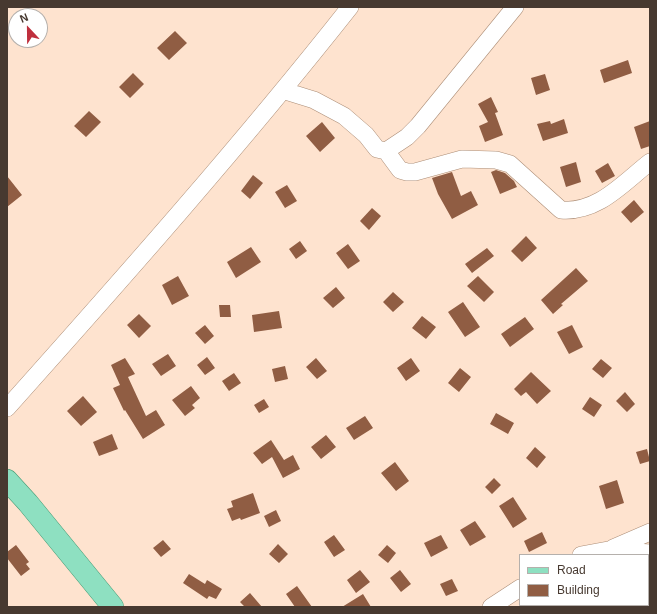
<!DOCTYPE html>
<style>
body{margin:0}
#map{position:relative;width:657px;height:614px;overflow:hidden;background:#fee3cf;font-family:Helvetica,sans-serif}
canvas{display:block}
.frame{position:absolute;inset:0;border:8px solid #473930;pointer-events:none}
.legend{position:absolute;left:519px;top:554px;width:130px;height:52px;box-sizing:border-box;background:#fff;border:1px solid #b5b0ac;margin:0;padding:5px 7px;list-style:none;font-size:12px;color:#473930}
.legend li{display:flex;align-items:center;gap:8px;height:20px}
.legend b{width:20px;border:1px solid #b5b0ac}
.north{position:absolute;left:8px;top:8px;width:40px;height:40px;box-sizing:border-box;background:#fff;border:1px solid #b5b0ac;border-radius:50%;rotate:338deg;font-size:11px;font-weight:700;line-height:16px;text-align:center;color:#473930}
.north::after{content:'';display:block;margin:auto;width:14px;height:18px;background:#bf2f3d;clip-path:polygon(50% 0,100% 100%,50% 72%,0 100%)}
</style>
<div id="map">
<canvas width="657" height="614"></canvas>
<div class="frame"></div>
<ul class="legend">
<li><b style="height:5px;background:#8ee0c1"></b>Road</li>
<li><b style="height:11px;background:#905d43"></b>Building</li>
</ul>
<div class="north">N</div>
</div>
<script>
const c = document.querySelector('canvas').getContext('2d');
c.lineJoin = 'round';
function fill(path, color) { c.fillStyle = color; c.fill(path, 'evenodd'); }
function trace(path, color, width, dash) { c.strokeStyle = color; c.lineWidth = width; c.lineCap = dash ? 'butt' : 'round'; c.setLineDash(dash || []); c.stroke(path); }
const building = new Path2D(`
 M175,31L187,43L169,60L157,48Z
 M628,60L632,73L604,83L600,70Z
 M133,73L144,84L130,98L119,87Z
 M545,74L550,90L536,95L531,78Z
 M491,97L498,112L495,113L503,135L485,142L479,126L488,122L478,104Z
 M89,111L101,122L86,137L74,126Z
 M564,119L568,133L543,141L537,124L550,121L551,124Z
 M650,121V146L641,149L634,127Z
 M322,122L335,138L320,152L306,136Z
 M576,162L581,182L566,187L560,167Z
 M608,163L615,176L602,183L595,171Z
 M496,170L505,173L514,181L517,187L500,194L491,172Z
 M452,172L461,196L471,191L478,205L452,219L438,194L432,178Z
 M253,175L263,183L250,199L241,191Z
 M7,176L22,195L7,207Z
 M287,185L297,201L285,208L275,192Z
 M634,200L644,212L631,223L621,212Z
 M372,208L381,216L369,230L360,221Z
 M526,236L537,248L522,262L511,251Z
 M300,241L307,251L296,259L289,249Z
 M348,244L360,261L348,269L336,253Z
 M251,247L261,262L236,278L227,262Z
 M487,248L494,256L472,273L465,264Z
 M576,268L588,281L561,304L563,305L553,314L541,300Z
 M178,276L189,296L172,305L162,285Z
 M478,276L494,292L484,302L467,286Z
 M336,287L345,298L333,308L323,298Z
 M393,292L404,302L393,312L383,302Z
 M463,302L480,327L465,337L448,312Z
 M219,305H230L231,317H220Z
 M279,311L282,328L254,332L252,315Z
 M139,314L151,326L139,338L127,325Z
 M422,316L436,327L426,339L412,328Z
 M525,317L534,329L510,347L501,334Z
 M205,325L214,336L205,344L195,333Z
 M572,325L583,347L569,354L557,332Z
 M168,354L176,366L161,376L152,364Z
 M207,357L215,368L205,375L197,365Z
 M125,358L135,374L128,377L146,416L156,410L165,425L143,439L125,410L124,411L113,388L120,385L111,365Z
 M316,358L327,371L317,379L306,367Z
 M411,358L420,371L406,381L397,368Z
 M601,359L612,368L603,378L592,369Z
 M285,366L288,379L275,382L272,369Z
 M460,368L471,377L459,392L448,383Z
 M531,372L551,391L537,404L526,392L521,396L514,389Z
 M234,373L241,383L229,391L222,381Z
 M191,386L200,398L192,405L195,408L185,416L172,400Z
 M625,392L635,404L627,412L616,401Z
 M83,396L97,412L81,426L67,411Z
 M590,397L602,405L594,417L582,409Z
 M264,399L269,407L259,413L254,405Z
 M496,413L514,423L508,434L490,424Z
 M365,416L373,428L354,440L346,428Z
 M112,434L118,449L99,456L93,442Z
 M326,435L336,447L321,459L311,447Z
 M271,440L284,460L293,455L300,469L283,478L272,457L262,464L253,453Z
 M535,447L546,457L537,468L526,458Z
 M647,449L650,461L640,464L636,452Z
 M395,462L409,481L396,491L381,473Z
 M494,478L501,485L492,494L485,487Z
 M617,480L624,503L606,509L599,486Z
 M253,493L260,513L241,520L240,518L232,521L227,509L233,507L231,501Z
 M513,497L527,519L513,528L499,506Z
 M276,510L281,521L269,527L264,516Z
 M475,521L486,537L470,546L460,530Z
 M542,532L547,543L529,552L524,541Z
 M334,535L345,550L334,557L324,542Z
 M441,535L448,548L431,557L424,543Z
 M163,540L171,549L161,557L153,548Z
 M278,544L288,554L279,563L269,554Z
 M16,545L29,562L26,564L30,569L21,576L7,558V552Z
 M387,545L396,553L388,563L378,555Z
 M360,570L370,582L356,593L347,580Z
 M400,570L411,584L401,592L390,578Z
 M189,574L205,584L207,580L222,589L216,599L209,596L207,599L183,583Z
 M452,579L458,591L446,596L440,584Z
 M297,586L312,607H295L286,594Z
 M250,593L262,607H245L240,602Z
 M363,594L371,607H342Z`);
const minor = new Path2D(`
 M285,91L314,100L344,116L366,135L377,149L386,151L407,137L418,126L515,7
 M386,151L400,170L407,172H415L462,159L496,160L510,164L561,210C598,213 623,183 650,162
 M7,408C124,277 241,145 350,7
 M613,548L650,532
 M581,555L608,550L650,553
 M491,607L520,588`);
const major = new Path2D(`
 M7,480L28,503L113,607`);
fill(building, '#905d43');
trace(minor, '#ac8d76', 18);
trace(major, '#449973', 22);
trace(minor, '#fff', 17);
trace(major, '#8ee0c1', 21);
</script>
